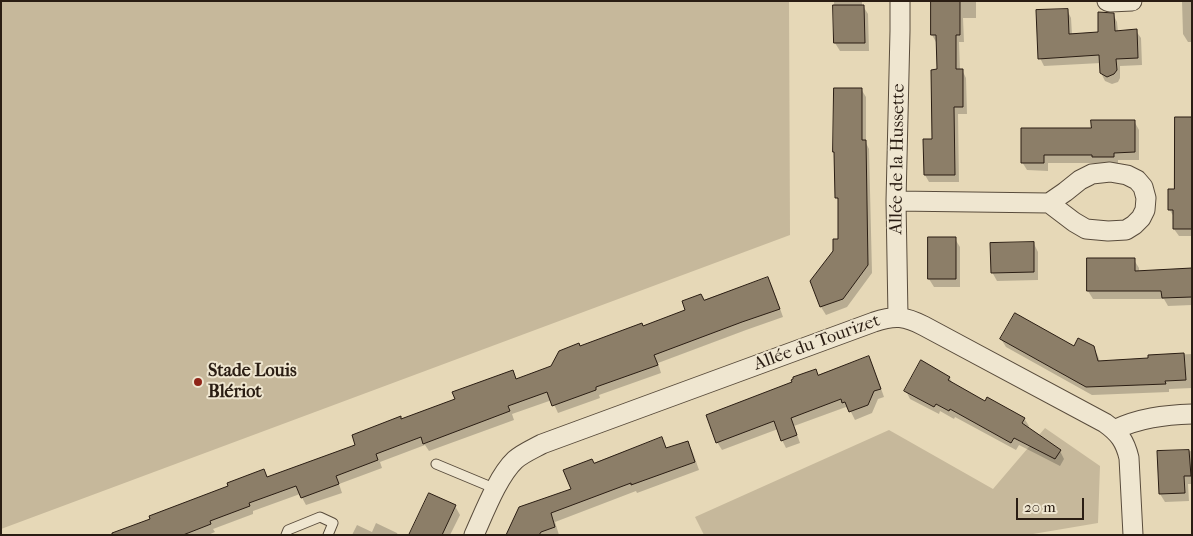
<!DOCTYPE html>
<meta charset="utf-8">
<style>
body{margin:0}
#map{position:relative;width:1193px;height:536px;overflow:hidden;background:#e6d8b7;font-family:"IM FELL French Canon",serif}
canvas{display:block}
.frame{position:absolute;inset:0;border:2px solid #2a1d13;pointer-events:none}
.scale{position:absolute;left:1016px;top:498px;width:68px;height:22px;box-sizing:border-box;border:2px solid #2a1d13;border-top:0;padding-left:6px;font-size:15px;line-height:18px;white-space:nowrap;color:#2a1d13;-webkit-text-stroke:4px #efe6d0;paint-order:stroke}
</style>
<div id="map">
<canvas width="1193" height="536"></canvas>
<div class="frame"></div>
<div class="scale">20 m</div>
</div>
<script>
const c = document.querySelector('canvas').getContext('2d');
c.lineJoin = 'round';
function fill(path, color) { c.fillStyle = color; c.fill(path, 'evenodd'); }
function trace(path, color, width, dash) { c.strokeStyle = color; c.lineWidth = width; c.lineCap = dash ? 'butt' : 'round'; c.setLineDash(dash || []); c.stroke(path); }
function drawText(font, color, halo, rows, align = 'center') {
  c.font = font + ' "IM FELL French Canon",serif'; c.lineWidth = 4; c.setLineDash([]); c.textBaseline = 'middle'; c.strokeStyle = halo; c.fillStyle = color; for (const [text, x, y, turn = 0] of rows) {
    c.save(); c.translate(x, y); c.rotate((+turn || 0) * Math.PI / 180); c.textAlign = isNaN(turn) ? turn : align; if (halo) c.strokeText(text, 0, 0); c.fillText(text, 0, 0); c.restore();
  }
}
const green = new Path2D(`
 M1,1H789L790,235L1,529Z
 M1045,428L1100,466L1098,523L1027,535H704L695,517L889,430L993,489Z`);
const shadow = new Path2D(`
 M834,1H862V6H863L868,14L869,51H840L835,43Z
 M932,1H976V18H963L964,42H959L960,70H962L966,78L967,114H958L959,182H929L925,175L933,141L938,71L936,42L932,35Z
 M1182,1H1192V42H1188L1183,34Z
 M1067,10L1071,18L1072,35L1100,33L1113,14L1117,22L1118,32L1136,31L1141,38L1142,65L1120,66V78L1118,82L1112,84L1105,81L1101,73V63L1044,66L1040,58Z
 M861,89L866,97V143L869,149L872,273L847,307L826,315L821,307L812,281L834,252L839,240V202L837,198Z
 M1192,118V236H1179L1174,229V217L1169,209Z
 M1134,121L1139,130V160H1118V165H1098L1097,163H1048V171L1027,170L1022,162L1093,130Z
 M929,239H955L960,247V287H934L929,279Z
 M1034,244L1038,252V280L997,281L992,272Z
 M1134,260L1139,268V272L1192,269V305L1168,306L1164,299H1093L1088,291Z
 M768,278L772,286L783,317L746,330L658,363L661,373L599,395L600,398L558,413L552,400L512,414L514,420L429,451L425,445L380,462L382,468L339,484L342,493L306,505L300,494L253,511V514L213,529L215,532L208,535H110L151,520L230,487L264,471L268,478L357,446L401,420L456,400L513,372L517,380L552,367L580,347L643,328L687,311L704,301Z
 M1001,339L1074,348L1093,347L1098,356L1100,362L1150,360L1149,356L1192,354V388L1169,389V392L1092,395L1006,347Z
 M868,358L873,366L884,397L878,399L872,413L855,420L850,410H848L846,407L794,426L800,443L786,448L782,440L778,429L722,450L717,442L819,376Z
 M949,377L953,384L985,402L1024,418L1029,426L1028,428L1060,451L1064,459L1060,466L1019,445L1016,450L955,417L954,419L940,411L939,414L910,399L906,391Z
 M662,438L667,449L687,442L692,450L699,470L637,493L636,491L555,522L559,535H507L572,490L594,464Z
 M1192,451V484H1188L1189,501L1165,502L1160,494L1158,453Z
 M430,494L455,506L460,515L450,535H436Z
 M376,523L397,533L398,535H352L357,525L372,532Z`);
const building = new Path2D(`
 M931,1H960V35H956V69H963V107H954L955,175H924L923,139H932L931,70L937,69L936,35H931Z
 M833,5H864L865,43H834Z
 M1068,9L1069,34L1098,32V12L1114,13L1115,31L1137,29L1138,58L1116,59L1117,70L1114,74L1107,77L1100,73L1099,55L1038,59L1036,10Z
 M834,88H862V140H866L868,265L843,299L820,307L810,281L833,251V239H838V198H835L834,152H833Z
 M1175,117H1192V229H1173V210H1168V189H1174Z
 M1091,120H1135V152L1114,153V157H1092V155H1044V163H1021V128H1091Z
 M928,237H956V279H928Z
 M1034,242V272L991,273L990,243Z
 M1087,258H1135V271L1192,268V297L1162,298L1161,291H1087Z
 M768,277L780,309L742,322L654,355L658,365L596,387V390L552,406L547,392L508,406L510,411L423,444L421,437L376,454L378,460L336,476L339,484L301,498L296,486L249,503L250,506L210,521L211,524L183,535H112V533L150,519L149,516L228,486L227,483L264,469L267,477L355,445L352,435L401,416V419L455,399L452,392L513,370L516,379L551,366L559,351L579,343L580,346L642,323L643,326L685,310L682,301L701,294L704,300Z
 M1015,313L1074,346L1078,338L1094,346L1098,361L1148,358V355L1184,353L1186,380L1165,381L1166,384L1086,387L1000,339Z
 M869,356L881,389L874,391L868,405L849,412L845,402L842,403L841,399L791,418L797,435L781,441L774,421L716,443L706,415L792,382L791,380L793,379V377L816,369L818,375Z
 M921,360L950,377L948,380L985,401L987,397L1025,418L1022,423L1061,450L1055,459L1014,438L1011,443L950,409L949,411L936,404L934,407L904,391Z
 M662,437L666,448L688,441L695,462L631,485V483L551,513L555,527L541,532L539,535H506L519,507L571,489L563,470L592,459L594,463Z
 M1189,450L1191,476H1184L1185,493L1159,494L1157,451Z
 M429,493L456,505L442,535H409Z`);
const service = new Path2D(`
 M436,464L496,489
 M286,535L288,530L320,517L333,523L328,535`);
const minor = new Path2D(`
 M1107,1L1110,2L1132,1
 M896,201L1049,203L1074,222L1086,229L1108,231L1126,230L1134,225L1141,218L1145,210L1146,198L1143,187L1137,180L1127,175L1110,172L1092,174L1080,180L1065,192L1049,203
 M898,316L896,201L900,31V1
 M1114,430C1139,418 1164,415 1192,414
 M474,535C484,513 498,476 515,460C523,453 533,449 542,444L874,322C895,315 905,316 924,326L1105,423C1119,433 1125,441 1129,458L1133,535`);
const markers = [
 [198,382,5,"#8f2418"]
];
const streetNames = [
 ["Allée de la Hussette",898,159,-89],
 ["Allée du Tourizet",817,343,-20]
];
const poiNames = [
 ["Stade Louis",208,372],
 ["Blériot",208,393]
];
fill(green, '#c6b89b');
fill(shadow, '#0003');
fill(building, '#8c7e68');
trace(building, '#2a1d13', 1);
trace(service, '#594c3c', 11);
trace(minor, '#594c3c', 21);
trace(service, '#efe6d0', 9);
trace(minor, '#efe6d0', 19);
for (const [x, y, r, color] of markers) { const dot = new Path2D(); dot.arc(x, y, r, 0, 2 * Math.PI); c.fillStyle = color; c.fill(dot); trace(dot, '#efe6d0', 2); }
drawText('18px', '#2a1d13', '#efe6d0', streetNames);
drawText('bold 18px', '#2a1d13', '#efe6d0', poiNames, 'left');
</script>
